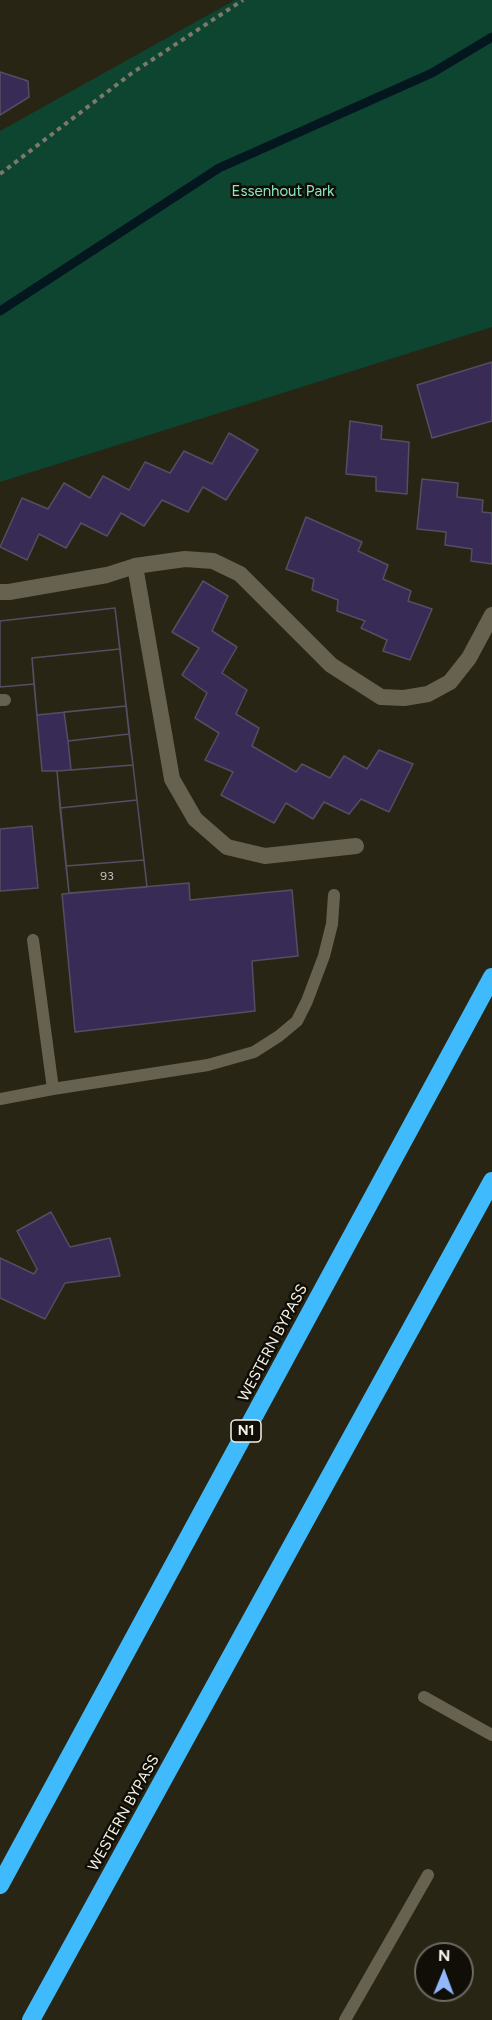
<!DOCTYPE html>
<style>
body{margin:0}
#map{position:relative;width:492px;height:2020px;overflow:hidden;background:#292514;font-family:Figtree,sans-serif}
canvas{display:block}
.north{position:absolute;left:414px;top:1942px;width:60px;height:60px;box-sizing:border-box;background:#100e07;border:2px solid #6b6961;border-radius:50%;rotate:1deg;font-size:16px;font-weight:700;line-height:24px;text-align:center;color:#f4f2e7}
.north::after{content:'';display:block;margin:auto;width:21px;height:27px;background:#93b7fd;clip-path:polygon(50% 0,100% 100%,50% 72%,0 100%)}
</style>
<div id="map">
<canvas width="492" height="2020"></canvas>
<div class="north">N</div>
</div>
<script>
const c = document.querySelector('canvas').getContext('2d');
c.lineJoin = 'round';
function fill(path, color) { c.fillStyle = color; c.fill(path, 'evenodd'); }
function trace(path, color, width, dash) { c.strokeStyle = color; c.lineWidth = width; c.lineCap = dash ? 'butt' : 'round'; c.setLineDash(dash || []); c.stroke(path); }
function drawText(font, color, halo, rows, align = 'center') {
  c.font = font + ' Figtree,sans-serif'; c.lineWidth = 5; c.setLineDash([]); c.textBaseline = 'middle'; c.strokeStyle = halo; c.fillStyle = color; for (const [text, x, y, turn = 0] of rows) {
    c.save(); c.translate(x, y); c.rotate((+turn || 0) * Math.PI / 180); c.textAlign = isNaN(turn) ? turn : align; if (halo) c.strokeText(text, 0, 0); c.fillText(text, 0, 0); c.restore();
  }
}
const green = new Path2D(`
 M235,0H492V327L0,482V131Z`);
const stream = new Path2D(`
 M0,311L219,168L432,73L492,37`);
const building = new Path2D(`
 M0,72L28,81L29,97L0,115Z
 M492,362V421L432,438L417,385Z
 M350,421L382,426L381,439L409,442L407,494L376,491V477L346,474Z
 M229,433L258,450L226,500L203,487L188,512L162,500L144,526L121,513L107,536L81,523L66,548L39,534L27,560L0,547L22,498L48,509L64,483L90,498L103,476L129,490L145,462L170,473L184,451L212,464Z
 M422,479L458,483L457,497L483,500L482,512L492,513V564L471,561L472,549L445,545L446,532L417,529Z
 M306,517L362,542L358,551L388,565L383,579L411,591L408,601L432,609L410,660L383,651L387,640L361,628L365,621L337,611L338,600L312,590L314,579L286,569Z
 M203,581L228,596L212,631L237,647L222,673L247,690L236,714L259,728L252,746L296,772L302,764L330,778L344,756L367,769L379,750L413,764L389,812L361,799L349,814L324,802L313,819L286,803L274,823L221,795L233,772L205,760L219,733L195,718L207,693L182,675L199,648L172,632Z
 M115,608L147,887L69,893L57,771H42L34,684L0,687V621Z
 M115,608L120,649L32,658L34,684L0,687V621Z
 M120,649L126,706L37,715L32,658Z
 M126,706L129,734L68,741L64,712Z
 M129,734L133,765L71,770L68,741Z
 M133,765L137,800L60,808L57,771Z
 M137,800L144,860L66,866L60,808Z
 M32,826L38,888L0,891V829Z
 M144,860L147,887L69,893L66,866Z
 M189,883L190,900L292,890L298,956L252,961L255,1011L75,1032L62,894Z
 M51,1212L70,1247L110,1238L120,1276L65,1283L45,1319L0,1298V1258L34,1274L37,1269L17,1231Z`);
const path = new Path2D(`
 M0,174L132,73L243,0`);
const service = new Path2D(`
 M0,700H5
 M33,940L53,1089
 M0,1099L53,1089L208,1065L254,1052L279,1036L297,1021L307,1001L324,956L332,924L334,895
 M424,1697L492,1735
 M345,2020L428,1875`);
const minor = new Path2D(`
 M135,566L172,779L195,819L227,847L265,856L356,846
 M0,592H9L107,575L135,566L185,559L213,561L240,574L331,665L381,697L404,698L428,694L450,682L469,658L492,615`);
const motorway = new Path2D(`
 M0,1885L492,977
 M31,2020L492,1181`);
const numberNames = [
 ["93",107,876]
];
const shields = [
 [246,1431,30]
];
const shieldNames = [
 ["N1",246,1431]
];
const parkNames = [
 ["Essenhout Park",283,192]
];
const streetNames = [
 ["WESTERN BYPASS",273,1343,-62],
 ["WESTERN BYPASS",124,1813,-61]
];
fill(green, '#0d4531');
trace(stream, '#04161e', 9);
fill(building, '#382c57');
trace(building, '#534f62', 1.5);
trace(path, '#7c796b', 4, [4.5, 4.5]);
trace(service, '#66624f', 12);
trace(minor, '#66624f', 16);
trace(motorway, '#3ebafd', 18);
drawText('12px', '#c5c0c3', null, numberNames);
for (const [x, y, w] of shields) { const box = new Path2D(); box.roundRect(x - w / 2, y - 11, w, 22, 4.5); c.fillStyle = '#100e07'; c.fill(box); trace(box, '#f4f2e7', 1.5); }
drawText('bold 14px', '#f4f2e7', null, shieldNames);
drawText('15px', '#89e4bb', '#100e07', parkNames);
drawText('15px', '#f4f2e7', '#100e07', streetNames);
</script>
